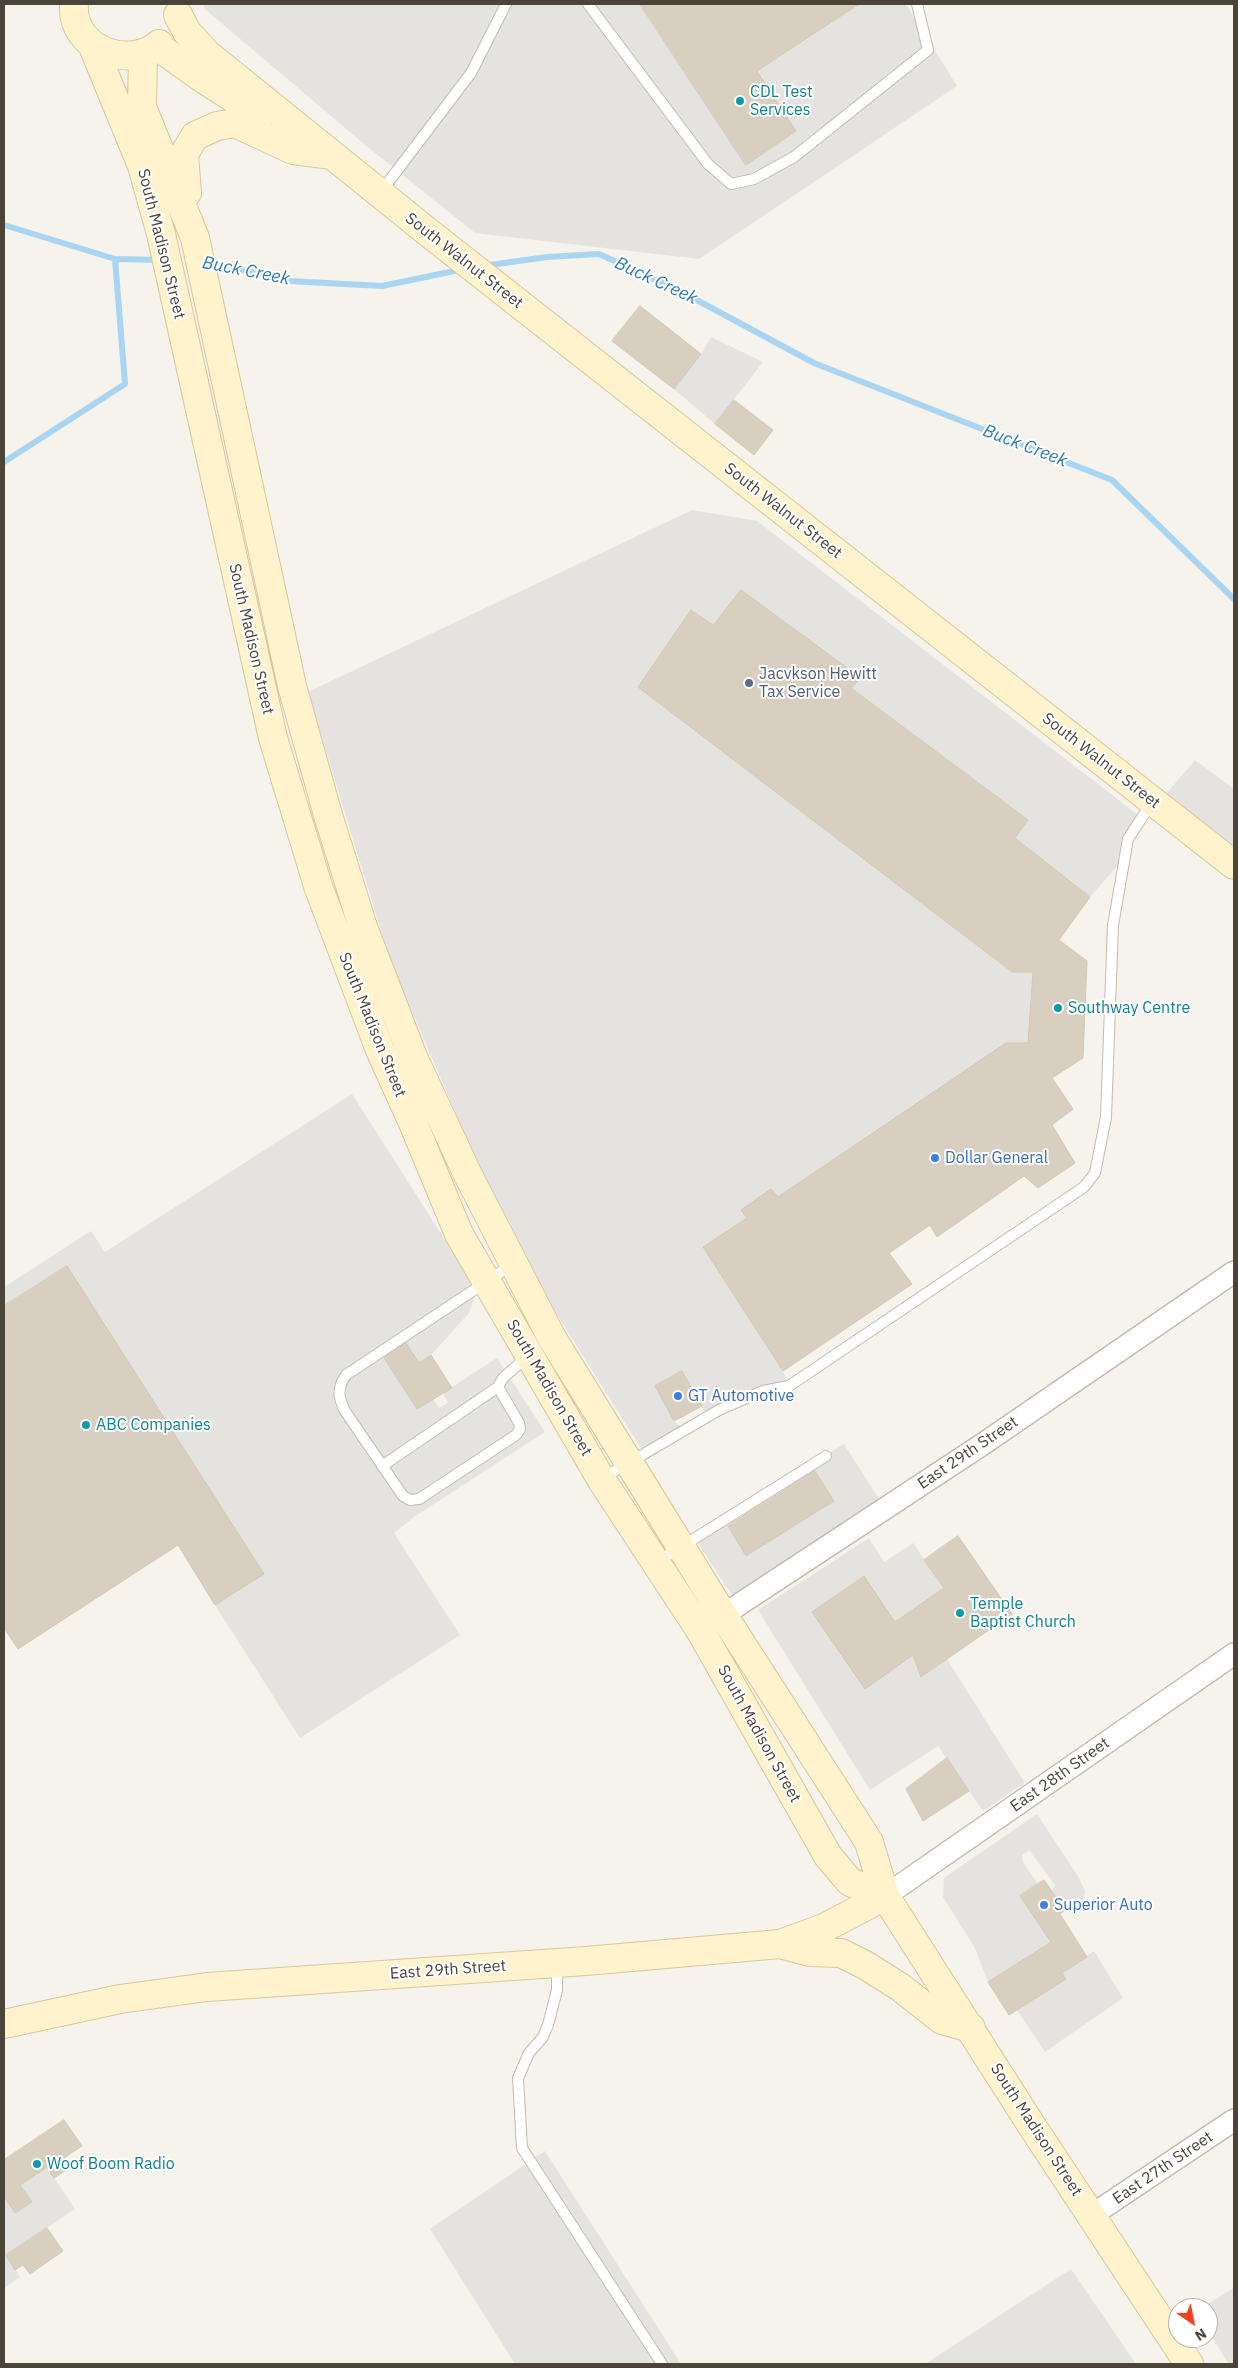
<!DOCTYPE html>
<style>
body{margin:0}
#map{position:relative;width:1238px;height:2368px;overflow:hidden;background:#f6f3ec;font-family:"IBM Plex Sans",sans-serif}
canvas{display:block}
.frame{position:absolute;inset:0;border:5px solid #4b4439;pointer-events:none}
.north{position:absolute;left:1168px;top:2298px;width:50px;height:50px;box-sizing:border-box;background:#fff;border:1px solid #b7b4b0;border-radius:50%;rotate:147deg;font-size:14px;font-weight:700;line-height:20px;text-align:center;color:#4b4439}
.north::after{content:'';display:block;margin:auto;width:18px;height:22px;background:#fc3f1d;clip-path:polygon(50% 0,100% 100%,50% 72%,0 100%)}
</style>
<div id="map">
<canvas width="1238" height="2368"></canvas>
<div class="frame"></div>
<div class="north">N</div>
</div>
<script>
const c = document.querySelector('canvas').getContext('2d');
c.lineJoin = 'round';
function fill(path, color) { c.fillStyle = color; c.fill(path, 'evenodd'); }
function trace(path, color, width, dash) { c.strokeStyle = color; c.lineWidth = width; c.lineCap = dash ? 'butt' : 'round'; c.setLineDash(dash || []); c.stroke(path); }
function drawText(font, color, halo, rows, align = 'center') {
  c.font = font + ' "IBM Plex Sans",sans-serif'; c.lineWidth = 4; c.setLineDash([]); c.textBaseline = 'middle'; c.strokeStyle = halo; c.fillStyle = color; for (const [text, x, y, turn = 0] of rows) {
    c.save(); c.translate(x, y); c.rotate((+turn || 0) * Math.PI / 180); c.textAlign = isNaN(turn) ? turn : align; if (halo) c.strokeText(text, 0, 0); c.fillText(text, 0, 0); c.restore();
  }
}
const parking = new Path2D(`
 M203,4H640L746,165L796,131L757,71L856,6L855,4H906L957,86L699,259L475,233L364,144L206,10Z
 M711,337L763,362L715,424L674,389L701,354Z
 M692,510L757,521L1142,818L1125,857L1090,897L1015,838L1028,820L851,688L860,678L741,590L713,625L691,610L639,687L1011,972H1033L1028,1043L778,1197L742,1210L747,1218L703,1247L783,1371L789,1386L707,1416L682,1371L655,1386L674,1421L684,1430L644,1453L549,1302L480,1169L391,963L308,692Z
 M1195,760L1234,789V847L1166,794Z
 M352,1094L477,1290L469,1313L431,1355L419,1363L403,1340L381,1354L417,1409L433,1399L439,1408L448,1403L443,1393L497,1358L545,1432L414,1517L394,1533L460,1635L300,1738L215,1605L263,1573L67,1266L4,1306V1287L91,1231L105,1252Z
 M844,1444L881,1502L733,1597L694,1537L723,1519L747,1556L834,1501L811,1464Z
 M869,1538L884,1562L913,1543L944,1588L895,1622L863,1576L813,1612L865,1688L913,1655L922,1677L947,1659L1025,1783L983,1811L938,1746L870,1790L758,1610Z
 M1037,1814L1078,1876L1085,1891L1084,1899L1077,1905L1065,1911L1052,1891L1055,1885L1029,1850L1022,1855L1023,1862L1038,1884L1020,1896L1040,1926L1059,1914L1070,1929L988,1982L975,1948L943,1897L944,1878Z
 M1094,1951L1123,1998L1045,2052L1017,2010L1066,1979L1062,1973Z
 M545,2151L681,2364H515L430,2229Z
 M47,2167L75,2209L6,2255L20,2277L4,2288V2201L6,2199L15,2213L31,2202L20,2185Z
 M1071,2269L1136,2364H925Z
 M1234,2288V2364H1229L1208,2331V2308H1201Z`);
const stream = new Path2D(`
 M4,225L115,259L160,260
 M208,262L289,281L382,286L464,269
 M483,266L547,257L599,254L680,291L814,363L1112,480L1234,599
 M4,462L125,384L115,259`);
const building = new Path2D(`
 M640,4H859L757,71L796,131L746,165Z
 M640,306L701,354L674,389L612,341Z
 M734,400L773,430L754,455L715,424Z
 M741,590L861,678L851,688L1028,820L1015,838L1090,897L1059,940L1087,961L1083,1058L1052,1078L1073,1109L1052,1125L1075,1163L1038,1188L1024,1176L937,1237L930,1225L889,1253L912,1284L783,1371L703,1247L747,1218L741,1210L771,1189L778,1197L1006,1043H1028L1033,972H1012L638,687L691,610L713,625Z
 M67,1266L264,1574L215,1605L178,1545L18,1649L4,1628V1306Z
 M406,1343L419,1363L431,1355L452,1388L417,1409L384,1358Z
 M682,1371L702,1406L674,1421L655,1386Z
 M815,1471L834,1501L746,1556L728,1526Z
 M958,1536L1012,1614L921,1677L913,1655L865,1689L812,1612L864,1576L895,1622L944,1588L924,1560Z
 M947,1758L969,1791L923,1821L906,1789Z
 M1044,1880L1065,1910L1060,1914L1087,1957L1062,1973L1066,1979L1009,2015L988,1982L1051,1942L1020,1896Z
 M64,2120L82,2146L65,2157L71,2167L54,2178L47,2167L20,2185L32,2202L15,2213L4,2196V2160Z
 M47,2228L63,2251L30,2274L23,2265L15,2270L6,2255Z`);
const service = new Path2D(`
 M588,4L708,164L731,184L754,179L794,157L928,50L917,4
 M380,193L471,73L506,4
 M513,1264L346,1375C337,1388 338,1397 345,1411L403,1496L410,1500L419,1499L516,1435L520,1429L519,1423L498,1387L503,1378L528,1356
 M382,1466L498,1387
 M601,1479L719,1410L763,1391L789,1386L1084,1187L1095,1173L1106,1117L1113,925L1128,839L1152,802
 M657,1562L826,1456
 M557,1964V1990L548,2025L543,2037L529,2053L518,2078L522,2148L662,2364`);
const minor = new Path2D(`
 M711,1623L983,1444L1234,1272
 M885,1896L1234,1654
 M1092,2215L1234,2120`);
const secondary = new Path2D(`
 M74,4C70,48 128,71 159,44
 M178,15L187,32L207,54L429,233L1234,865
 M92,44L142,166L161,234L273,738L318,886L380,1050L413,1123L459,1234L601,1479L700,1630L828,1856L850,1882L885,1896
 M157,46L205,80L260,115
 M143,54L142,107L195,238L292,686L328,815L363,927L413,1057L468,1175L552,1338L723,1615L869,1842L885,1896L1032,2126L1189,2364
 M187,193L184,154L195,136L217,126L235,123L293,150L332,155
 M780,1944L810,1952L841,1953L865,1965L900,1987L942,2020L971,2028
 M4,2024L120,1999L207,1987L586,1961L780,1944L824,1928L885,1896`);
const markers = [
 [740,101,5,"#0f9aa8"],
 [749,683,5,"#5c6f8a"],
 [1058,1008,5,"#0f9aa8"],
 [935,1158,5,"#3f7fe0"],
 [678,1396,5,"#3f7fe0"],
 [86,1425,5,"#0f9aa8"],
 [960,1613,5,"#0f9aa8"],
 [1044,1905,5,"#3f7fe0"],
 [37,2164,5,"#0f9aa8"]
];
const cultureNames = [
 ["CDL Test",750,92],
 ["Services",750,110],
 ["Southway Centre",1068,1008],
 ["ABC Companies",96,1425],
 ["Temple",970,1604],
 ["Baptist Church",970,1622],
 ["Woof Boom Radio",47,2164]
];
const streetNames = [
 ["South Madison Street",161,244,76],
 ["South Walnut Street",464,261,38],
 ["South Walnut Street",783,511,38],
 ["South Madison Street",251,639,77],
 ["South Walnut Street",1101,761,38],
 ["South Madison Street",372,1025,68],
 ["South Madison Street",549,1388,60],
 ["East 29th Street",968,1453,-34],
 ["South Madison Street",759,1734,61],
 ["East 28th Street",1060,1775,-35],
 ["East 29th Street",448,1970,-4],
 ["South Madison Street",1036,2130,57],
 ["East 27th Street",1163,2168,-34]
];
const serviceNames = [
 ["Jacvkson Hewitt",759,674],
 ["Tax Service",759,692]
];
const shopNames = [
 ["Dollar General",945,1158],
 ["GT Automotive",688,1396],
 ["Superior Auto",1054,1905]
];
const waterNames = [
 ["Buck Creek",246,271,11],
 ["Buck Creek",656,281,25],
 ["Buck Creek",1025,446,21]
];
fill(parking, '#e5e3e0');
trace(stream, '#a9d4f2', 6);
fill(building, '#d8cfc1');
trace(building, '#d3c7b4', 1);
trace(service, '#c2bbae', 12);
trace(minor, '#c2bbae', 24);
trace(secondary, '#d6c79b', 30);
trace(service, '#fff', 10);
trace(minor, '#fff', 21);
trace(secondary, '#fff3cd', 28);
for (const [x, y, r, color] of markers) { const dot = new Path2D(); dot.arc(x, y, r, 0, 2 * Math.PI); c.fillStyle = color; c.fill(dot); trace(dot, '#fff', 2); }
drawText('16px', '#0d838f', '#fff', cultureNames, 'left');
drawText('16px', '#4b4439', '#fff', streetNames);
drawText('16px', '#4e5e75', '#fff', serviceNames, 'left');
drawText('16px', '#366cbe', '#fff', shopNames, 'left');
drawText('italic 18px', '#2e7ab2', '#fff', waterNames);
</script>
